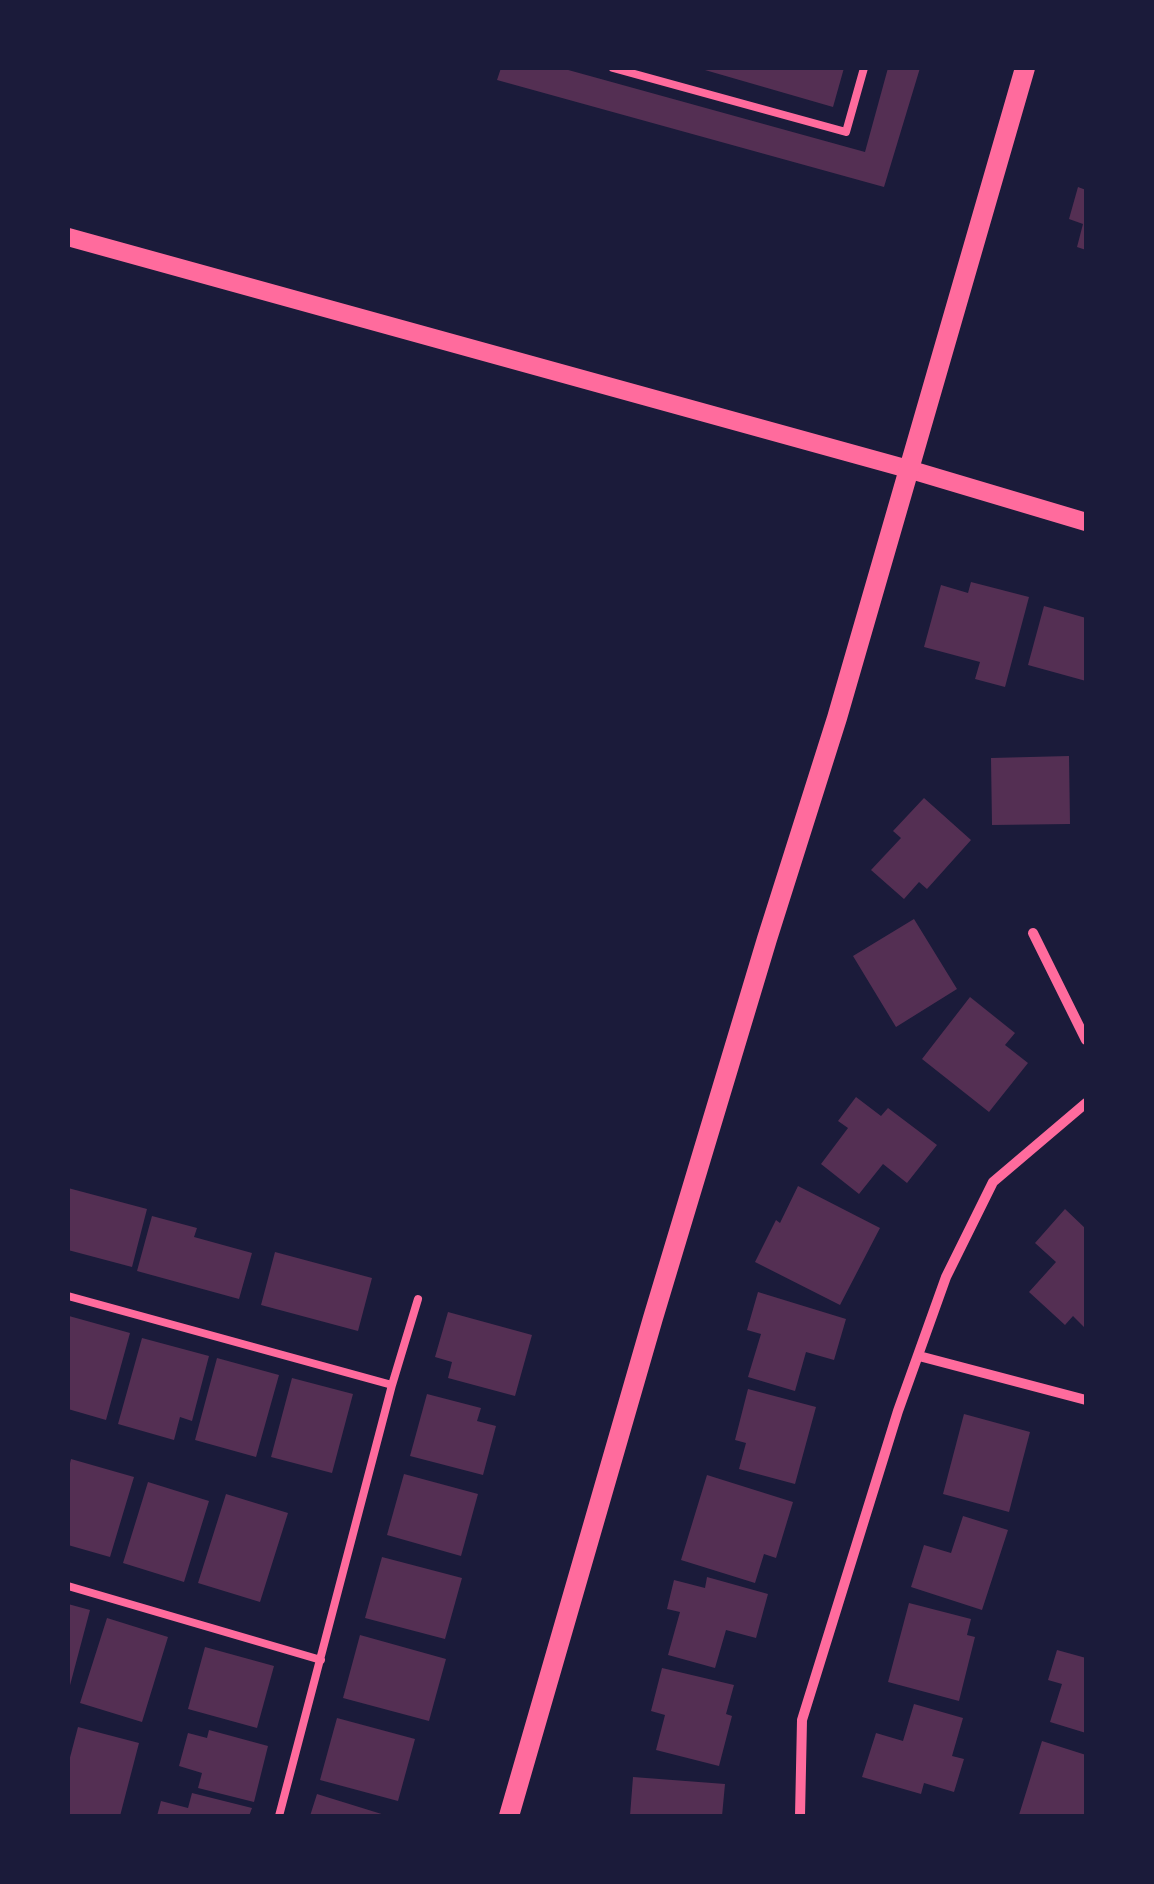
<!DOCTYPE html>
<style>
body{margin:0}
#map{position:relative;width:1154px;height:1884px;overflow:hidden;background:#1b1b3a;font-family:Rubik,sans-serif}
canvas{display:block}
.frame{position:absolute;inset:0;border:70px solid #1b1b3a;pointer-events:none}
</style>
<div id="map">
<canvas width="1154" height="1884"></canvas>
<div class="frame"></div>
</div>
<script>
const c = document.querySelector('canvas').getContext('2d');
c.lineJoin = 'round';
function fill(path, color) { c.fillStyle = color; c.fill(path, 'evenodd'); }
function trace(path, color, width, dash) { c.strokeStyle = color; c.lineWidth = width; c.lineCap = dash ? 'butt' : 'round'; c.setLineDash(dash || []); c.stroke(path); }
const building = new Path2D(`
 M501,68H561L865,152L888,68H920L884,187L497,80Z
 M698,68H844L833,107Z
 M1078,187L1086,190V250L1077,247L1083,224L1069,219Z
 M971,582L1029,597L1005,687L975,679L980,662L924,647L941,585L968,593Z
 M1044,606L1086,618V681L1028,665Z
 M1069,756L1070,824L992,825L991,758Z
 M924,798L971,840L927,889L919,882L904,899L871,870L901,838L893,831Z
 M914,919L957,989L896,1027L853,956Z
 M970,997L1015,1033L1005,1045L1028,1063L989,1112L922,1059Z
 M856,1097L881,1116L888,1108L937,1145L907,1183L883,1164L859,1194L821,1164L848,1128L838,1121Z
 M798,1186L880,1228L840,1305L755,1262L776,1220L780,1223Z
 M68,1188L147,1209L132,1267L68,1250Z
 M1065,1209L1086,1229V1329L1073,1316L1065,1325L1029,1292L1056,1262L1035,1243Z
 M152,1216L197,1228L194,1237L252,1253L239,1299L137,1271Z
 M275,1252L372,1278L358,1331L261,1305Z
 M758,1292L846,1319L834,1360L806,1352L795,1391L748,1377L761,1334L747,1330Z
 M448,1312L532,1335L515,1396L448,1378L452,1362L435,1357Z
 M69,1316L130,1333L106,1420L68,1409Z
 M142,1338L209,1356L192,1421L180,1417L174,1440L118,1424Z
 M217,1358L279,1375L256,1457L195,1440Z
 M292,1378L353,1394L332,1473L271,1457Z
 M748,1389L816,1407L795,1484L739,1469L746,1443L735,1440Z
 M427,1394L481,1408L477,1421L496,1426L483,1475L410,1456Z
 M964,1414L1030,1432L1009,1512L943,1494Z
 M71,1459L134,1477L110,1557L68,1545V1472Z
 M404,1474L478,1494L461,1556L387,1535Z
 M707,1475L793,1502L776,1558L764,1554L755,1583L681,1560Z
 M148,1482L209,1501L184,1582L123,1563Z
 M226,1494L288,1513L260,1602L198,1583Z
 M963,1516L1008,1530L982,1610L911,1587L924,1545L951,1553Z
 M382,1557L462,1578L445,1639L365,1618Z
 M707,1577L768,1594L756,1638L726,1630L715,1668L668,1655L680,1612L667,1609L674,1580L705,1588Z
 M909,1603L971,1619L967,1635L975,1637L959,1701L888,1682Z
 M68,1604L90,1610L69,1689H68Z
 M107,1618L168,1637L142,1722L80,1703Z
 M360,1635L446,1659L429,1721L343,1698Z
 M205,1647L274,1666L257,1728L188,1709Z
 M1057,1650L1086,1658V1733L1050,1722L1062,1684L1048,1680Z
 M662,1668L734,1685L726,1714L732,1716L719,1766L656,1750L665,1715L651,1711Z
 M914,1704L963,1718L952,1756L964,1759L954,1792L924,1783L921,1794L862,1777L876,1733L903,1741Z
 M337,1718L415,1739L398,1801L320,1780Z
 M78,1727L139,1743L120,1816H68V1765Z
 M209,1730L268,1746L254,1802L198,1788L202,1773L179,1766L188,1733L207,1738Z
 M1042,1741L1086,1755V1816L1019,1815Z
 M633,1777L725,1784L722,1816H630Z
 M192,1793L252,1808L249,1816H157L161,1801L188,1808Z
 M317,1794L388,1816H310Z`);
const service = new Path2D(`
 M613,68L846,132L864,68
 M68,1296L392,1385
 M68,1586L321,1660
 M279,1816L392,1385L418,1299`);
const minor = new Path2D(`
 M1033,933L1086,1040
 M919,1356L1086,1400
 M800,1816L802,1720L898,1411L946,1277L993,1182L1086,1103`);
const tertiary = new Path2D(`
 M68,237L908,469L1086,522`);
const secondary = new Path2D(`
 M509,1816L653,1318L767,939L837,718L1025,68`);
fill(building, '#542f53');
trace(service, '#ff6b9d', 8);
trace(minor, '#ff6b9d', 10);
trace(tertiary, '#ff6b9d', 18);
trace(secondary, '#ff6b9d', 20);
</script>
